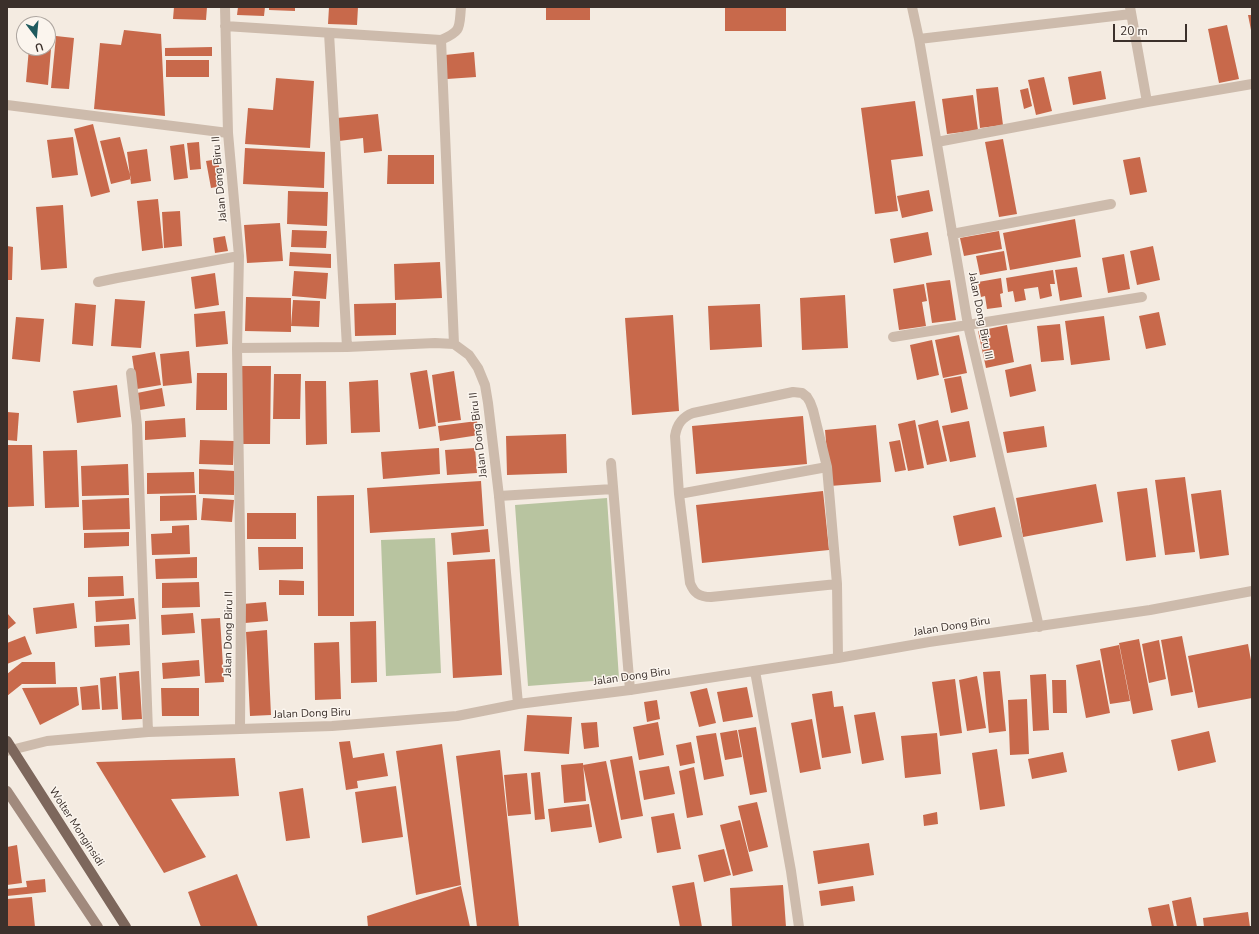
<!DOCTYPE html>
<style>
body{margin:0}
#map{position:relative;width:1259px;height:934px;overflow:hidden;background:#f4ebe1;font-family:"Nunito Sans",sans-serif}
canvas{display:block}
.frame{position:absolute;inset:0;border:8px solid #3b302b;pointer-events:none}
.north{position:absolute;left:16px;top:16px;width:40px;height:40px;box-sizing:border-box;background:#fbf5ee;border:1px solid #aea6a0;border-radius:50%;rotate:164deg;font-size:11px;font-weight:700;line-height:16px;text-align:center;color:#3b302b}
.north::after{content:'';display:block;margin:auto;width:14px;height:18px;background:#1f5a5e;clip-path:polygon(50% 0,100% 100%,50% 72%,0 100%)}
.scale{position:absolute;left:1113px;top:24px;width:74px;height:18px;box-sizing:border-box;border:2px solid #3b302b;border-top:0;padding-left:5px;font-size:12px;line-height:14px;white-space:nowrap;color:#3b302b;-webkit-text-stroke:3px #fbf5ee;paint-order:stroke}
</style>
<div id="map">
<canvas width="1259" height="934"></canvas>
<div class="frame"></div>
<div class="north">U</div>
<div class="scale">20 m</div>
</div>
<script>
const c = document.querySelector('canvas').getContext('2d');
c.lineJoin = 'round';
function fill(path, color) { c.fillStyle = color; c.fill(path, 'evenodd'); }
function trace(path, color, width, dash) { c.strokeStyle = color; c.lineWidth = width; c.lineCap = dash ? 'butt' : 'round'; c.setLineDash(dash || []); c.stroke(path); }
function drawText(font, color, halo, rows, align = 'center') {
  c.font = font + ' "Nunito Sans",sans-serif'; c.lineWidth = 3; c.setLineDash([]); c.textBaseline = 'middle'; c.strokeStyle = halo; c.fillStyle = color; for (const [text, x, y, turn = 0] of rows) {
    c.save(); c.translate(x, y); c.rotate((+turn || 0) * Math.PI / 180); c.textAlign = isNaN(turn) ? turn : align; if (halo) c.strokeText(text, 0, 0); c.fillText(text, 0, 0); c.restore();
  }
}
const green = new Path2D(`
 M607,498L619,679L528,686L515,505Z
 M435,538L441,673L386,676L381,540Z`);
const building = new Path2D(`
 M174,7H207L206,20L173,19Z
 M238,7H265L264,16L237,15Z
 M269,7H295V11L269,10Z
 M329,7H358L357,25L328,24Z
 M546,7H590V20H546Z
 M725,7H786V31H725Z
 M1248,15H1252V30H1251Z
 M1227,25L1239,79L1219,83L1208,29Z
 M124,30L161,34L165,116L94,109L100,43L121,45Z
 M56,36L74,38L69,89L51,88Z
 M48,37H52L48,85L26,82L29,48H48Z
 M212,47V56H165V48Z
 M474,52L476,77L447,79L445,55Z
 M166,60H209V77H166Z
 M1101,71L1106,99L1073,105L1068,77Z
 M1044,77L1052,111L1036,115L1028,80Z
 M276,78L314,81L310,148L245,144L248,108L273,110Z
 M998,87L1003,125L980,128L976,89Z
 M1028,88L1032,106L1024,109L1020,90Z
 M973,95L978,130L947,134L942,99Z
 M915,101L923,156L891,160L898,211L875,214L861,108Z
 M378,114L382,151L364,153L363,138L339,141L337,118Z
 M93,124L110,192L91,197L74,129Z
 M73,137L78,175L52,178L47,140Z
 M120,137L131,179L111,184L100,141Z
 M1003,139L1017,214L999,217L985,142Z
 M199,142L201,169L190,170L187,143Z
 M184,144L188,178L174,180L170,146Z
 M245,148L325,152L324,188L243,184Z
 M147,149L151,181L131,184L127,152Z
 M388,155H434V184H387Z
 M1140,157L1147,192L1130,195L1123,160Z
 M218,159L222,186L211,188L206,161Z
 M929,190L933,211L902,218L897,196Z
 M288,191L328,192L327,226L287,224Z
 M158,199L163,248L142,251L137,201Z
 M63,205L67,268L41,270L36,207Z
 M180,211L182,246L164,248L162,212Z
 M1075,219L1081,257L1010,270L1003,233Z
 M280,223L283,261L247,263L244,225Z
 M292,230L327,231L326,248L291,247Z
 M999,231L1002,249L964,256L960,238Z
 M928,232L932,255L894,263L890,239Z
 M225,236L228,251L215,253L213,238Z
 M7,246L13,247L12,280H7Z
 M1153,246L1160,280L1137,285L1130,251Z
 M1004,251L1007,270L980,275L976,256Z
 M290,252L331,254V268L289,266Z
 M1124,254L1130,289L1108,293L1102,258Z
 M440,262L442,298L395,300L394,264Z
 M1077,267L1082,297L1060,301L1055,270Z
 M1053,270L1055,284H1050L1052,296L1040,299L1038,287L1024,289L1026,300L1015,302L1013,291L1008,292L1006,278Z
 M294,271L328,273L326,299L292,296Z
 M215,273L219,305L195,309L191,277Z
 M1001,278L1003,293L1000,294L1002,307L987,309L985,296L981,297L978,282Z
 M950,280L956,320L932,323L926,283Z
 M924,284L927,301L922,302L926,326L899,330L893,289Z
 M845,295L848,348L802,350L800,298Z
 M246,297L291,298V332L245,331Z
 M115,299L145,301L141,348L111,346Z
 M293,300L320,301L319,327L291,326Z
 M75,303L96,305L93,346L72,344Z
 M396,303V335L355,336L354,304Z
 M760,304L762,347L710,350L708,306Z
 M225,311L228,344L196,347L194,314Z
 M1159,312L1166,345L1146,349L1139,316Z
 M673,315L679,411L632,415L625,318Z
 M1104,316L1110,360L1071,365L1065,321Z
 M16,317L44,319L40,362L12,359Z
 M1060,324L1064,360L1041,362L1037,326Z
 M1007,325L1014,362L986,368L978,331Z
 M959,335L967,373L943,378L935,340Z
 M932,340L939,375L917,380L910,345Z
 M189,351L192,383L163,386L160,354Z
 M155,352L161,385L137,389L132,356Z
 M1031,364L1036,391L1010,397L1005,370Z
 M242,366H271L270,444H241Z
 M427,370L436,426L419,429L410,373Z
 M454,371L461,420L438,423L432,375Z
 M197,373H227V410H196Z
 M274,374H301L300,419H273Z
 M961,376L968,409L951,413L944,379Z
 M378,380L380,432L351,433L349,382Z
 M305,381H326L327,444L306,445Z
 M117,385L121,417L77,423L73,391Z
 M162,388L165,406L140,410L137,393Z
 M7,412L19,413L17,441L7,440Z
 M803,416L807,464L696,474L692,426Z
 M185,418L186,437L145,440V421Z
 M915,420L924,468L908,471L898,424Z
 M938,420L947,461L927,465L918,425Z
 M477,421L479,435L440,441L438,426Z
 M969,421L976,457L950,462L942,426Z
 M876,425L881,482L830,486L825,430Z
 M1044,426L1047,447L1007,453L1003,432Z
 M566,434L567,473L507,475L506,436Z
 M200,440L234,441L233,465L199,464Z
 M900,440L906,470L895,472L889,442Z
 M7,445H32L34,506L7,507Z
 M439,448L440,474L383,479L381,452Z
 M475,448L477,473L447,475L445,450Z
 M77,450L79,507L45,508L43,451Z
 M128,464L129,495L82,496L81,466Z
 M199,469L235,471L234,495L199,494Z
 M194,472L195,493L147,494V473Z
 M1185,477L1195,552L1165,555L1155,480Z
 M481,481L484,526L370,533L367,488Z
 M1096,484L1103,522L1023,537L1016,498Z
 M1147,488L1156,557L1126,561L1117,492Z
 M1221,490L1229,555L1200,559L1191,494Z
 M823,491L829,550L702,563L696,505Z
 M196,495L197,520L160,521V496Z
 M354,495V616H318L317,496Z
 M129,498L130,529L83,530L82,500Z
 M203,498L234,500L232,522L201,520Z
 M995,507L1002,537L959,546L953,516Z
 M247,513H296V539H247Z
 M189,525L190,554L152,555L151,534L172,533V526Z
 M488,529L490,552L453,555L451,533Z
 M129,532V546L84,548V533Z
 M258,547H303V569L259,570Z
 M197,557V578L156,579L155,559Z
 M495,559L502,675L453,678L447,562Z
 M123,576L124,596L88,597V577Z
 M279,580L304,581V595H279Z
 M199,582L200,607L162,608V583Z
 M134,598L136,619L96,622L95,601Z
 M266,602L268,621L245,623L243,604Z
 M74,603L77,628L36,634L33,608Z
 M7,613L16,623L7,630Z
 M193,613L195,633L162,635L161,615Z
 M220,618L224,682L205,683L201,619Z
 M376,621L377,682L351,683L350,622Z
 M129,624L130,645L95,647L94,626Z
 M267,630L271,715L250,716L246,632Z
 M25,636L32,654L7,664V643Z
 M1182,636L1193,692L1171,696L1161,640Z
 M1139,639L1153,710L1133,714L1119,643Z
 M1159,640L1166,679L1149,683L1142,644Z
 M339,642L341,699L315,700L314,643Z
 M1248,644L1252,666V698L1198,708L1188,656Z
 M1119,645L1130,701L1110,704L1100,649Z
 M199,660L200,676L163,679L162,663Z
 M1100,660L1110,713L1086,718L1076,665Z
 M22,662H55L56,684H22L7,696V674Z
 M139,671L142,719L122,720L119,673Z
 M1000,671L1006,731L989,733L983,672Z
 M1046,674L1049,730L1033,731L1030,675Z
 M116,676L118,709L102,710L100,678Z
 M977,676L986,728L967,731L959,680Z
 M955,679L962,733L940,736L932,682Z
 M1052,680H1066L1067,713H1053Z
 M98,685L100,709L82,710L80,687Z
 M77,687L79,705L40,725L22,688Z
 M747,687L753,717L723,722L717,692Z
 M161,688H199V716H162Z
 M707,688L716,723L699,727L690,692Z
 M832,691L834,707L843,706L851,753L822,758L812,694Z
 M1027,699L1029,754L1010,755L1008,700Z
 M657,700L660,719L647,722L644,702Z
 M875,712L884,760L862,764L854,715Z
 M527,715L572,717L569,754L524,751Z
 M812,719L821,769L800,773L791,723Z
 M597,722L599,747L584,749L581,723Z
 M658,722L664,755L639,760L633,727Z
 M756,727L767,792L750,795L738,730Z
 M737,730L742,757L725,760L720,733Z
 M1209,731L1216,762L1178,771L1171,740Z
 M716,733L724,776L704,780L696,736Z
 M937,733L941,774L905,778L901,736Z
 M350,741L353,758L384,753L388,776L357,781L358,788L346,790L339,742Z
 M691,742L695,763L680,766L676,745Z
 M442,744L461,885L416,895L396,751Z
 M997,749L1005,806L980,810L972,753Z
 M500,750L519,927H477L456,756Z
 M1063,752L1067,772L1032,779L1028,759Z
 M632,756L643,816L621,820L610,760Z
 M235,758L239,796L171,799L206,857L164,873L96,762Z
 M606,761L622,838L599,843L583,765Z
 M583,763L586,801L564,803L561,765Z
 M669,766L675,794L644,800L639,771Z
 M694,767L703,815L687,818L679,771Z
 M540,772L545,819L535,820L531,773Z
 M527,773L531,814L508,816L504,775Z
 M396,786L403,837L362,843L355,792Z
 M303,788L310,838L286,841L279,792Z
 M757,802L768,847L749,852L738,806Z
 M589,804L592,827L551,832L548,809Z
 M937,812L938,824L924,826L923,815Z
 M674,813L681,849L657,853L651,817Z
 M740,820L753,871L733,876L720,825Z
 M869,843L874,875L818,884L813,851Z
 M17,845L22,883L7,885V847Z
 M724,849L731,875L704,882L698,855Z
 M237,874L258,927H201L188,892Z
 M45,879L46,892L7,896V889L27,887L26,881Z
 M694,882L702,927H680L672,886Z
 M783,885L786,927H732L730,888Z
 M461,886L470,927H368L367,916Z
 M853,886L855,901L821,906L819,891Z
 M32,897L35,927H7V899Z
 M1191,897L1197,927H1177L1172,901Z
 M1169,904L1174,927H1152L1148,908Z
 M1248,912L1250,927H1204L1203,918Z`);
const lane = new Path2D(`
 M611,463L630,690
 M499,496L613,489`);
const street = new Path2D(`
 M225,7L228,133L239,256L237,348L241,600L240,728
 M912,7L919,39L968,325L1039,627
 M1130,7L1147,102
 M225,26L441,40
 M329,33L347,347
 M919,39L1131,14
 M7,105L228,133
 M937,142L1147,102L1252,84
 M952,234L1111,204
 M98,282L117,278L239,256
 M893,337L1142,297
 M454,344L441,40C462,31 459,28 461,7
 M237,348L347,347L435,343L454,344L469,355L478,368L485,385L488,403L499,496L518,704
 M131,373L137,425L148,732
 M679,494L827,467
 M837,584L711,597C699,597 694,593 690,583L679,494L675,436C677,424 682,417 693,413L793,392L802,393L807,397L810,402L813,410L827,467L837,584L838,658
 M755,671L791,871L799,927
 M7,751L47,741L148,732L332,726L457,716L518,704L630,690L838,658L929,642L1150,610L1252,591`);
const secondary = new Path2D(`
 M7,791L98,927`);
const primary = new Path2D(`
 M7,741L126,927`);
const streetNames = [
 ["Jalan Dong Biru II",220,179,-95],
 ["Jalan Dong Biru III",980,316,79],
 ["Jalan Dong Biru II",479,435,-97],
 ["Jalan Dong Biru",952,627,-9],
 ["Jalan Dong Biru II",229,634,-89],
 ["Jalan Dong Biru",632,677,-8],
 ["Jalan Dong Biru",312,714,-2],
 ["Wolter Monginsidi",76,827,57]
];
fill(green, '#b8c4a0');
fill(building, '#c8694b');
trace(lane, '#cdbbac', 10);
trace(street, '#cdbbac', 10);
trace(secondary, '#a18a7d', 10);
trace(primary, '#7d675c', 10);
drawText('11px', '#3b302b', '#fbf5ee', streetNames);
</script>
